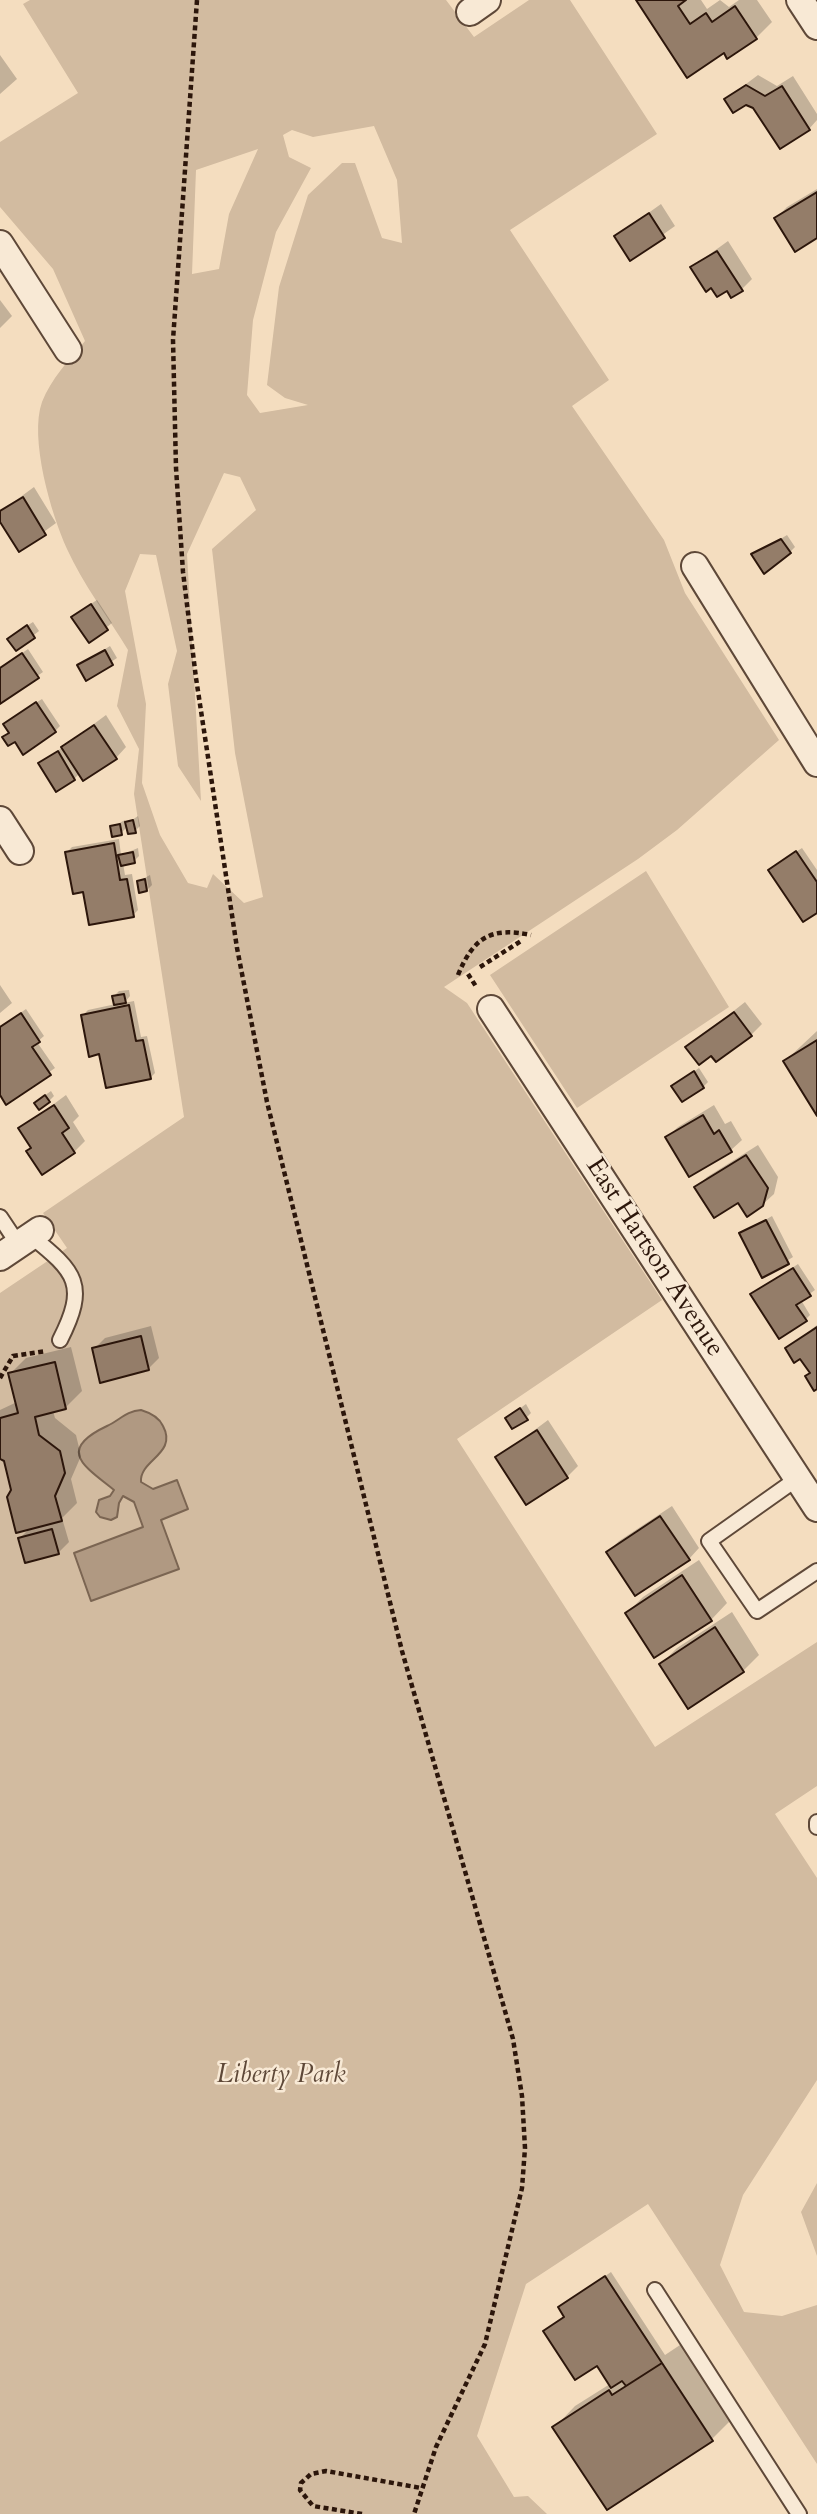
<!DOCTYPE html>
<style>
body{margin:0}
canvas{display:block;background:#f4ddbf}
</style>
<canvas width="817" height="2514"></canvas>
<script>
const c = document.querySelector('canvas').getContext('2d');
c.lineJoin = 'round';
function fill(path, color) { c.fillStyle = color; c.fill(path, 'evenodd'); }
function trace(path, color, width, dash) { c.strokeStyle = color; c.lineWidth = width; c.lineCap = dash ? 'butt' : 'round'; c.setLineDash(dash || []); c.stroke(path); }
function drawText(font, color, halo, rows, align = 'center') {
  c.font = font + ' Cardo,serif'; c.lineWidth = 5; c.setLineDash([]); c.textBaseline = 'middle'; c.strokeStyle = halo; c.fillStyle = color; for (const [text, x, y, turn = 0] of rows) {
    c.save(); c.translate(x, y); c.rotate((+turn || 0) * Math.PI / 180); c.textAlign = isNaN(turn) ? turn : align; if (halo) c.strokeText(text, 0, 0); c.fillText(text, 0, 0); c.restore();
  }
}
const green = new Path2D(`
 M30,0H446L474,37L529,0H570L657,134L510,230L609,380L572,406L664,540L685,593L779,740L677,830L638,859L444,987L467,1003L662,1300L457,1439L655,1747L817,1642V1786L775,1814L817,1878V2080L743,2195L720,2265L744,2312L782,2316L817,2305V2464L648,2204L526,2284L477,2436L514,2497L528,2496L547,2514H0V1293L67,1248L43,1213L184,1117L134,794L139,749L117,706L128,650C108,617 83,584 67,549C51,514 29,438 42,402C51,379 69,360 85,341L53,269L0,207V142L78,93L23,4ZM374,126L397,180L402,243L382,238L355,163H342L308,195L279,287L267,385L285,398L308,405L260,413L247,395L253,320L276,232L311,168L289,157L283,135L292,130L313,137ZM258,149L229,214L219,269L192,274L196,170ZM224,473L240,477L256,510L212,549L235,753L263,897L244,903L213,874L207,888L188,883L160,835L142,783L146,704L125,591L140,554L156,555L177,651L168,684L178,766L201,801L187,554Z
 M646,871L729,1007L577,1108L490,975Z
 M817,2183V2256L801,2212Z`);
const water = new Path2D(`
 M141,1410C151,1413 159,1417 163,1426C178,1454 139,1460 141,1482L153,1489L177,1480L188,1509L161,1520L179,1569L91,1601L74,1553L143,1527L134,1502L123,1496L119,1503L117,1517L111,1520L100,1517L96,1512L99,1500L110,1496L114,1490C84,1466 56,1450 107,1426C120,1420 126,1411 141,1410Z`);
const shadow = new Path2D(`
 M638,0H701L707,9L720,0L729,7L739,0H757L772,22L756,38L724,51Z
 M0,55L17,79L0,94Z
 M758,75L777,86L793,76L817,114V120L809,129L754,106L726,99Z
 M817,189V236L776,218L787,207Z
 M661,204L675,226L630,258L616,236Z
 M728,241L752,279L742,289L727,288L692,267Z
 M0,300L12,316L0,328Z
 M34,487L56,523L19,550L0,519V512Z
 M787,535L795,547L790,552L754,555Z
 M97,600L112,623L90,641L78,612Z
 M33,622L39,631L16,649L14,634Z
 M110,646L117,658L86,678L79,665Z
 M28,649L43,672L0,702V668Z
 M42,699L60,726L55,731L10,732V719Z
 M106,715L126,747L116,758L80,773L74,779L41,763Z
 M138,816L140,826L135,831L128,826L121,833L112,827L125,820L126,824Z
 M119,839L121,855L138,848L139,856L134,861L123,863L125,875L132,874L138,910L133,915L84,890L67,852L72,847Z
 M802,848L817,870V911L776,865Z
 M150,875L152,885L147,890L139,881Z
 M0,985L12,1003L0,1013Z
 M129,990L130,996L124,1003L134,1001L141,1037L147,1036L155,1073L150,1078L100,1052L83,1015L88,1010L116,1004L114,996L119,991Z
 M745,1002L762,1024L751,1035L712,1053L688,1047Z
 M26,1009L44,1036L37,1042L55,1068L7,1102L0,1092V1027Z
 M817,1031V1113L785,1061Z
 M699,1068L708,1082L703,1087L673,1086Z
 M51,1091L54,1096L49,1101L41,1098Z
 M66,1095L79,1116L73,1122L85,1141L74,1152L33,1147L20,1129Z
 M714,1105L725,1124L731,1121L742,1140L731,1150L667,1137L678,1127Z
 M758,1145L778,1177L774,1194L762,1205L696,1188L707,1177Z
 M772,1216L793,1257L763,1276L741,1234Z
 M798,1264L815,1290L801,1300L810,1315L805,1320L753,1294Z
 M817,1325V1387L801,1356L787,1348Z
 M151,1326L159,1358L148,1369L94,1349L105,1338Z
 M71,1347L82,1391L65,1408L53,1411L55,1418L76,1435L81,1456L71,1479L77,1503L62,1518L69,1542L58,1553L20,1538L30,1528L13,1490L6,1460L0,1457V1410L17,1402L10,1374L26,1358Z
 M526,1404L531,1413L526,1418H507Z
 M548,1420L578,1466L567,1477L497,1458Z
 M672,1506L699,1548L689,1559L608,1552L619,1541Z
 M699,1560L727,1603L711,1620L627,1613L643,1597Z
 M732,1612L759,1655L743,1671L661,1664L677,1648Z
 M611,2272L665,2355L683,2343L733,2418L712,2439L555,2427L575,2406L610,2384L560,2307Z`);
const building = new Path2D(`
 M636,0H686L678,6L690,24L706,13L712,22L735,6L757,39L727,59L724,53L687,78Z
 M746,85L765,96L782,86L810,130L780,149L753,108L746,105L733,113L724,99Z
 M817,192V238L795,252L774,218Z
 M649,213L665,238L630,261L614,236Z
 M717,251L743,291L731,298L727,291L717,297L711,288L706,292L690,267Z
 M23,497L46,535L19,552L0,522V511Z
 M781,539L791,553L764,574L751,554Z
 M91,604L108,630L89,643L71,617Z
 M27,625L35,638L16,651L7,639Z
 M105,650L113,665L86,681L77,665Z
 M22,653L39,678L0,704V668Z
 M36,702L56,732L23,755L15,742L8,746L2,737L9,733L3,724Z
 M94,725L117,759L83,781L61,747Z
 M58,751L75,780L56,792L38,763Z
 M133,820L136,833L128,834L125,822Z
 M120,824L122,835L112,837L110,826Z
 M114,843L120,880L127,879L134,917L89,925L83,892L73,894L65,852Z
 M796,851L817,882V913L803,922L768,870Z
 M133,852L135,863L121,866L118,855Z
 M145,879L147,891L139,893L137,881Z
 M124,994L126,1003L114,1005L112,996Z
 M129,1005L136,1041L143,1040L151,1079L106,1088L99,1054L89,1057L81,1015Z
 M734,1012L752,1036L716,1062L711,1056L699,1065L685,1047Z
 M21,1013L40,1042L32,1047L51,1075L6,1105L0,1095V1027Z
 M817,1040V1116L783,1061Z
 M694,1071L704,1088L682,1102L671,1086Z
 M45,1095L50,1102L39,1110L34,1103Z
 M54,1105L69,1128L62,1133L75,1153L42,1175L26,1151L31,1148L18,1128Z
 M703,1115L714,1134L719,1130L732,1152L689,1177L665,1137Z
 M746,1155L768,1188L763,1206L747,1217L738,1203L714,1218L694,1187Z
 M766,1220L789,1264L762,1278L739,1233Z
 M793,1268L811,1296L796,1305L807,1321L779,1339L750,1294Z
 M817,1327V1389L814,1391L805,1376L810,1373L800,1359L794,1363L785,1348Z
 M141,1336L149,1370L100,1383L92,1348Z
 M55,1362L66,1409L35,1417L39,1435L60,1451L65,1473L55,1496L62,1521L16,1533L7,1497L11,1490L4,1461L0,1459V1418L18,1413L8,1373Z
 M520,1408L528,1420L512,1429L505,1418Z
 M537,1430L568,1478L526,1505L495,1457Z
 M660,1516L690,1560L635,1596L606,1552Z
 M52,1529L59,1554L25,1563L18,1538Z
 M682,1575L712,1621L654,1658L625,1613Z
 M715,1627L744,1672L688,1709L659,1664Z
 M605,2276L662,2363L626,2386L622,2381L611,2388L597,2366L575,2380L543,2331L564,2317L558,2307Z
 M662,2363L713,2441L607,2510L552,2427L609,2390L612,2395Z`);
const path = new Path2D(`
 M197,0L173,340L176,468L183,572L196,678L237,948L267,1102L402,1651L513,2039L522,2096L525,2148L522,2188L485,2344L436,2447L414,2514
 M480,967L521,941
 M468,974L477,988
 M458,975C474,936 492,927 531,935
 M0,1378L13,1356L46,1351
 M362,2514L313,2506L300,2490L301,2483L311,2474L326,2471L421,2488`);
const service = new Path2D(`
 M0,1217L18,1244
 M31,1236C76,1272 88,1285 60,1340
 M798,1478L709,1541L757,1611L817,1571
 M817,1822V1827
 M655,2290L799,2514`);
const minor = new Path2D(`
 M800,0L817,26
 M470,12L487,0
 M0,244L68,350
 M695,566L817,763
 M0,820L20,851
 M491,1009L817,1508
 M0,1257L40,1230`);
const streetNames = [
 ["East Hartson Avenue",654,1258,57]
];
const parkNames = [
 ["Liberty Park",281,2076]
];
fill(green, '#d2bba0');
fill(water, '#b09982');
trace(water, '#7b6552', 2);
fill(shadow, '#0003');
fill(building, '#947d69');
trace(building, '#2c160b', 2);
trace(service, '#5e4838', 18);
trace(minor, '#5e4838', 30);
trace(path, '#2c160b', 4.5, [5, 3.5]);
trace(service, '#f8e9d5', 14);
trace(minor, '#f8e9d5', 26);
drawText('26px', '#2c160b', '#f8e9d5', streetNames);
drawText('italic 26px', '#5e4838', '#f8e9d5', parkNames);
</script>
